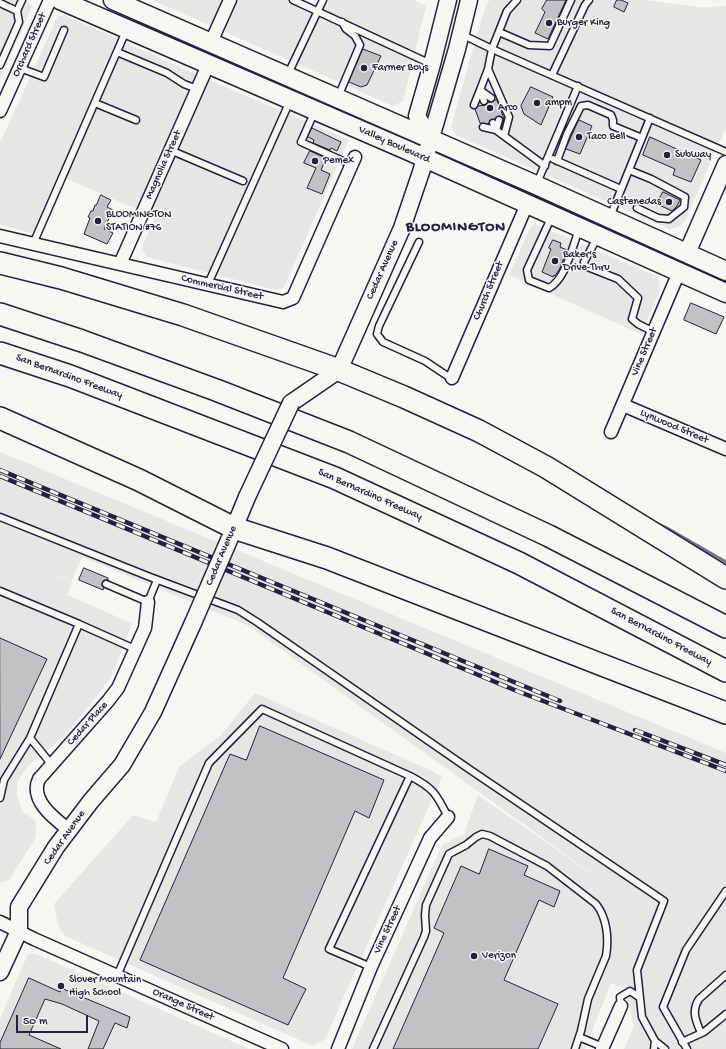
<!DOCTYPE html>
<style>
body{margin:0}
#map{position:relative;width:726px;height:1049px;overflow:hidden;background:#f6f6f2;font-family:"Gochi Hand",sans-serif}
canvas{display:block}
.scale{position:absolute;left:16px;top:1015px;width:72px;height:18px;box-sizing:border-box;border:2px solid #22223b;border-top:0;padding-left:5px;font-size:12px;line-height:14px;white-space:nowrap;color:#22223b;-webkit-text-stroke:3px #f6f6f2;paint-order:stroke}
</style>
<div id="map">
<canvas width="726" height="1049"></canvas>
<div class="scale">50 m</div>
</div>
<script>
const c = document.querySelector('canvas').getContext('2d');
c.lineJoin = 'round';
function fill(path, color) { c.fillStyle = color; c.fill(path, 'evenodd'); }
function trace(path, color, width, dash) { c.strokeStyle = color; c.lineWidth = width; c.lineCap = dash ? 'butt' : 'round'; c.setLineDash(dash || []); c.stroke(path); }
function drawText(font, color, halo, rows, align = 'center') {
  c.font = font + ' "Gochi Hand",sans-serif'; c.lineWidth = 3; c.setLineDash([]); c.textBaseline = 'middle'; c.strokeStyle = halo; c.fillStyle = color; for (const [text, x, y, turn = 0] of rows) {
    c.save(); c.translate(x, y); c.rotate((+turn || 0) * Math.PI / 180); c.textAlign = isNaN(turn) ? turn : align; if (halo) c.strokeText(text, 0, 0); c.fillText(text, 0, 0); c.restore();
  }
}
const built = new Path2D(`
 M0,0H26L32,6L7,64L0,78Z
 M152,0H304L325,9L329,0H414L426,6L403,101L393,106Z
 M490,0H645L700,7L726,6V127L685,221L678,227L669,229L456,135L451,127L478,31L487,3Z
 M64,15L184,69L349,140L284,287L276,290L146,257L142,247L155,217L58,175L32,233L0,225V143L58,16Z
 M535,224L658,277L660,290L641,334L509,275L530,228Z
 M0,452L726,753V1049H624L634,1026L629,1006L621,988L611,983L585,1049H352L442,845L464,834L478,795L615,890L247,625L82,557L71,582L10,556L72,583L67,595L120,618L132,624L111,678L64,737L28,766L22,774L17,783V795L22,811L36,821V837L9,880L0,883Z
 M255,693L430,770L442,777L325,1039L313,1046L65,936L58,925L54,904L133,815L156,822L179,767L221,735Z
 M28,954H36L249,1049H0V1019Z`);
const stream = new Path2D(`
 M654,522L667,528L726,562`);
const building = new Path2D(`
 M547,0H566L548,39L535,33L545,12L542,9Z
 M617,0H621L628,3L624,12L614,7Z
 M363,49L381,56L367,85L361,87L349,82Z
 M531,87L553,97L541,125L524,114L521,106Z
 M495,100H497L504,119L503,121L502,117L498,116L495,119L490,120L489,124L480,123L475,109L478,106L486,105L488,103L492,102Z
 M579,120L592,126L580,154L566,149Z
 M312,128L341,142L337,151L331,148L330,150L313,143L314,140L308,137Z
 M650,137L701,160L691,182L673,175L675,169L643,155Z
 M310,151L326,158L321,170L330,174L322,194L307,188L316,168L304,163Z
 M663,192L680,200L677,206L672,211L657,204Z
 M101,195L111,200L107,207L113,210L104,229L113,233L107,244L84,234L90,218L88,217L91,211H93L95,205H96Z
 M553,240L561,243L560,247L567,250L560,268L555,276L554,275L553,277L542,272L551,249L549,248Z
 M691,303L724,317L716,334L684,320Z
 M84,568L108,578V580H104L102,583V586L104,588L103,590L79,580Z
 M0,638L47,659L0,759Z
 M260,726L384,780L369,818L355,811L283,978L306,989L288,1025L140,960L230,754L246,760Z
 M489,849L528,866L524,875L560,891L554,907L539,900L504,980L558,1004L538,1049H393L444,933L434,928L461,866L479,874Z
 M29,978L60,992L61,988L130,1017L127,1028L115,1023L103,1049H88L99,1021L62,1004L45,999L29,1035L61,1049H0V1043Z`);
const lane = new Path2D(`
 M293,0L431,64
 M0,3L17,11L22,0
 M499,32L529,45L550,46L571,0
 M461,34L492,49L726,152
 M117,52L167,73L184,84L197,89
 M0,65L19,22L17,11
 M20,68L44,77L64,30
 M488,69L509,117L504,136
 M288,74L323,0
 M552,75L585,5L589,0
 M338,97L360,45L355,36L346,29L342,22
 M484,101L480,90L488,69L492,49L507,11L517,0
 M95,103L136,120
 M474,105L480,90L491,98
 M314,113L301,142L352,165
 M493,123L496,130L545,166
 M483,127L496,130L499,120
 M170,150L243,181
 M553,159L621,189
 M557,161L567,134L581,106L588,105L611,115L613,120V126L642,138
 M629,170L651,179L685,197L684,207L669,219L658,218L637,208
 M537,183L578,86
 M552,216L527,270L529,280L549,288C566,279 572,247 579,230
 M610,217L650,118
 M597,238L584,262L585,266L618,279L638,298L632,319L638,324L654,332
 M419,242L379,326L377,334L383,342L425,361L449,377L452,378
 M33,244L126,31
 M208,284L290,101
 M0,517L150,577L238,610L257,622L469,769L664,901L637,970L642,1017L655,1041L665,1049
 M106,584L148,602L157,580
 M0,591L79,624
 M30,738L79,624L135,649
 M410,776C433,788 436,793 448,817
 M0,798L4,780L30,738L52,765
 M117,976L209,763L262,709L410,776L329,949L371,967
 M621,1006L620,997L630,991L639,997
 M701,1033C696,1021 691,1011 699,999L726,975
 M579,1037L603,1047
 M682,1042L704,1032L726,1014
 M373,1049L424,937L426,931L425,915L426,905L449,854L466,845L476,837L482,834L490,836L547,866L596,904C607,918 609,938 606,956L588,999L581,1031L575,1049
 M654,1049L655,1041
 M687,1049L663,1007L686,950L726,891`);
const street = new Path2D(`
 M211,42L230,0
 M0,111L50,0
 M0,236L283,302L293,298L355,157
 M120,264L208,65
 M452,378L527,204
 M623,405L726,449
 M611,432L679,272
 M69,830C55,819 29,800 39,779L108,701L118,688L145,628L148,602
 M0,922L34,939L282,1049
 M338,1049L371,967L430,838L448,817
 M602,1049L621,1006`);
const secondary = new Path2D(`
 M430,138L417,116L432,64L448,0
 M687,253L726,164
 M291,403L339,370L402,228L421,172L457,49L469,0
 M230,538L247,497
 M0,972L19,931V907L56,847L91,801L122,765L153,712L193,623`);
const primary = new Path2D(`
 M60,0L409,151L726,293
 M113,0L536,185L726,271`);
const highway = new Path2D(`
 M0,263L61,278L183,315L339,370L404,397L479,431L546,467L726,578
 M0,314L82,341L216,390L349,442L549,536L726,627
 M0,353L70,376L335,478L519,563L726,671
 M0,418L139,480L234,528L327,558L726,713`);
const rail = new Path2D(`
 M0,470L560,701
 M0,476L517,691L726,771
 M635,730L726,765`);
const secondaryBridge = new Path2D(`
 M247,497L291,403
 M193,623L229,540`);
const markers = [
 [549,23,4,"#22223b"],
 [364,68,4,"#22223b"],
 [537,103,4,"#22223b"],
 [490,108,4,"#22223b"],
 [579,137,4,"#22223b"],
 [667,155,4,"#22223b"],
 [315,161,4,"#22223b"],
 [669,202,4,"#22223b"],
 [98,221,4,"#22223b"],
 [555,261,4,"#22223b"],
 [474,956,4,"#22223b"],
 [61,986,4,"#22223b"]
];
const poiNames = [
 ["Burger King",557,23],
 ["Farmer Boys",372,68],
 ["ampm",545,103],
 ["Arco",498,108],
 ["Taco Bell",587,137],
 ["Subway",675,155],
 ["Pemex",323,161],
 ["Castenedas",661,202,"right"],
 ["BLOOMINGTON",106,215],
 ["STATION #76",106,228],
 ["Baker's",563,255],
 ["Drive-Thru",563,268],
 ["Verizon",482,956],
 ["Slover Mountain",69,980],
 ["High School",69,993]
];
const streetNames = [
 ["Orchard Street",30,45,-66],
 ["Valley Boulevard",394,145,24],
 ["Magnolia Street",164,165,-66],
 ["Cedar Avenue",383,270,-66],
 ["Commercial Street",222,288,13],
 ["Church Street",489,291,-67],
 ["Vine Street",645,352,-67],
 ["San Bernardino Freeway",69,377,20],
 ["Lynwood Street",674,427,23],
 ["San Bernardino Freeway",370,495,24],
 ["Cedar Avenue",222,556,-67],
 ["San Bernardino Freeway",661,637,28],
 ["Cedar Place",88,724,-48],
 ["Cedar Avenue",65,838,-55],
 ["Vine Street",388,930,-65],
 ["Orange Street",183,1005,24]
];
const districtNames = [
 ["BLOOMINGTON",456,228]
];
fill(built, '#e6e6e4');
trace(stream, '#757583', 3);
fill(building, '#c2c2c4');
trace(building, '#22223b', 1);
trace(lane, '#22223b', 9);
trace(street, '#22223b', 15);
trace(secondary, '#22223b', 19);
trace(primary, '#22223b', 21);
trace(highway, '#22223b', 24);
trace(lane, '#f6f6f2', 6);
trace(street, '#f6f6f2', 12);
trace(secondary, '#f6f6f2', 16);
trace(primary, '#f6f6f2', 18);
trace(highway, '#f6f6f2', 21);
trace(rail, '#22223b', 4.5);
trace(rail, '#f6f6f2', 3, [9]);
trace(secondaryBridge, '#22223b', 19, []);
trace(secondaryBridge, '#f6f6f2', 16);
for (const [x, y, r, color] of markers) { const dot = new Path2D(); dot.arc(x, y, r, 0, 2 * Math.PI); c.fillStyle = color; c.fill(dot); trace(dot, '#f6f6f2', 1.5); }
drawText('11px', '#22223b', '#f6f6f2', poiNames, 'left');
drawText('11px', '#22223b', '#f6f6f2', streetNames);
c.letterSpacing = '1px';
drawText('bold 15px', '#22223b', '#f6f6f2', districtNames);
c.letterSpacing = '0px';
</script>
